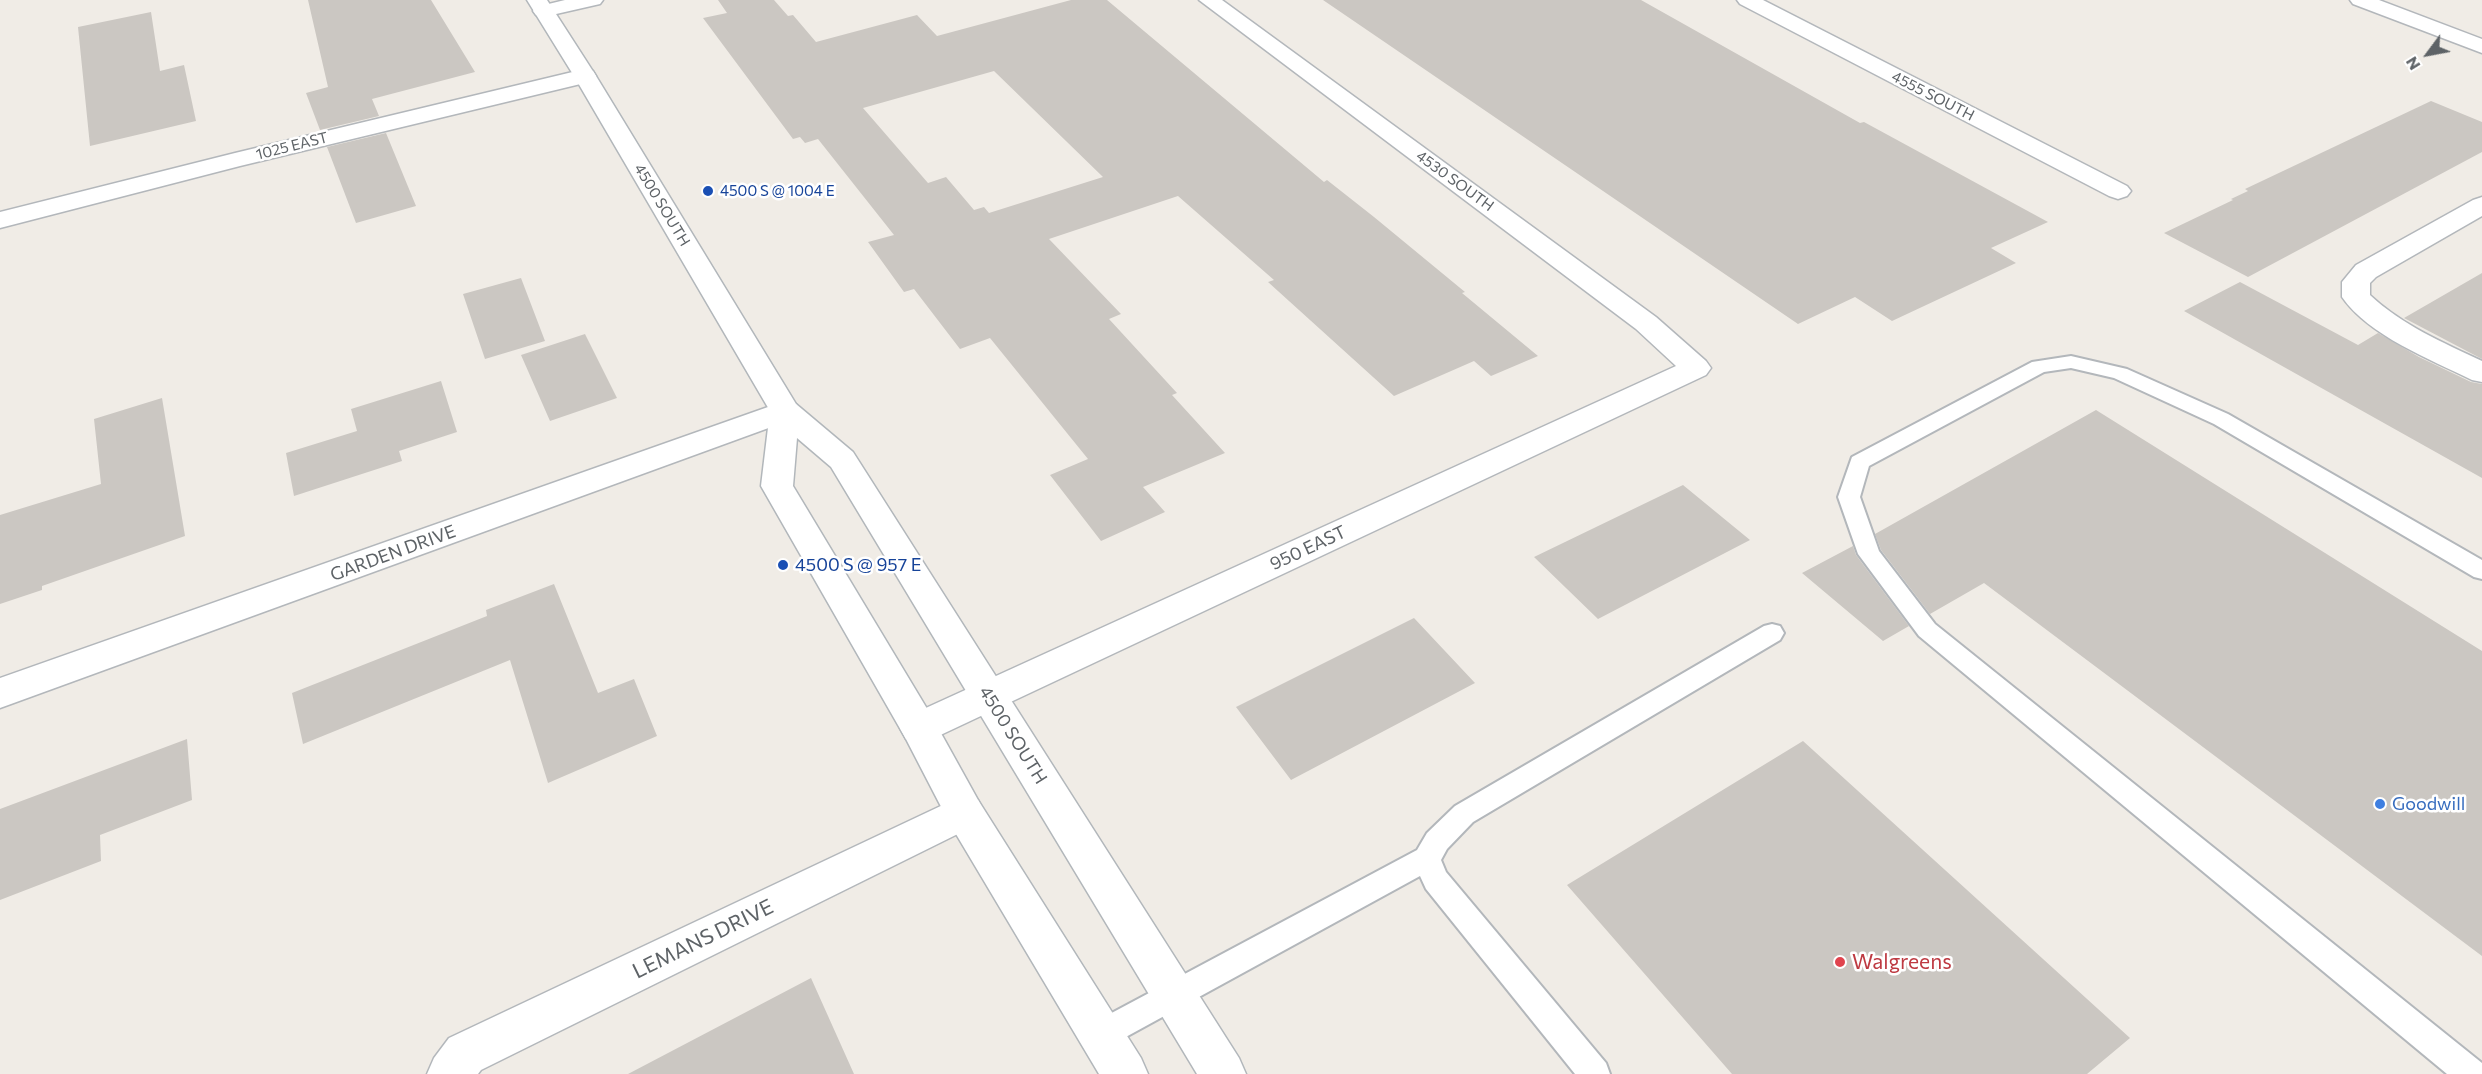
<!DOCTYPE html>
<style>
body{margin:0}
#map{position:relative;width:2482px;height:1074px;overflow:hidden;background:#f0ece6;font-family:Commissioner,sans-serif}
canvas{display:block}
.north{position:absolute;left:2398px;top:24px;width:60px;height:60px;-webkit-text-stroke:4px #fff;paint-order:stroke;rotate:238deg;font-size:16px;font-weight:700;line-height:24px;text-align:center;color:#5e6367}
.north::after{content:'';display:block;margin:auto;width:21px;height:27px;background:#5e6367;clip-path:polygon(50% 0,100% 100%,50% 72%,0 100%)}
</style>
<div id="map">
<canvas width="2482" height="1074"></canvas>
<div class="north">N</div>
</div>
<script>
const c = document.querySelector('canvas').getContext('2d');
c.lineJoin = 'round';
function fill(path, color) { c.fillStyle = color; c.fill(path, 'evenodd'); }
function trace(path, color, width, dash) { c.strokeStyle = color; c.lineWidth = width; c.lineCap = dash ? 'butt' : 'round'; c.setLineDash(dash || []); c.stroke(path); }
function drawText(font, color, halo, rows, align = 'center') {
  c.font = font + ' Commissioner,sans-serif'; c.lineWidth = 5; c.setLineDash([]); c.textBaseline = 'middle'; c.strokeStyle = halo; c.fillStyle = color; for (const [text, x, y, turn = 0] of rows) {
    c.save(); c.translate(x, y); c.rotate((+turn || 0) * Math.PI / 180); c.textAlign = isNaN(turn) ? turn : align; if (halo) c.strokeText(text, 0, 0); c.fillText(text, 0, 0); c.restore();
  }
}
const building = new Path2D(`
 M308,0H431L475,72L372,99L379,116L320,130L306,93L328,87Z
 M718,0H774L788,16L793,15L816,42L917,15L937,36L1071,0H1107L1324,182L1327,180L1374,217L1465,292L1462,293L1538,356L1491,376L1474,361L1394,396L1268,282L1274,280L1178,196L1049,239L1121,314L1109,319L1177,393L1172,395L1225,453L1143,487L1165,512L1101,541L1050,475L1088,459L990,338L960,349L914,289L904,292L868,242L894,235L818,139L805,143L800,137L793,139L703,18L727,13ZM994,71L1103,177L989,213L984,207L974,210L946,177L928,183L863,108Z
 M1323,0H1641L1860,123L1864,122L2048,222L1991,248L2016,263L1892,321L1855,297L1798,324Z
 M151,12L160,71L184,65L196,121L90,146L78,27Z
 M2431,101L2482,122V152L2248,277L2164,233L2233,200L2231,199L2248,191L2245,189Z
 M386,133L416,206L356,223L327,147Z
 M2482,273V359L2404,318Z
 M521,278L545,341L485,359L463,294Z
 M2240,282L2358,345L2378,333L2419,357L2471,382L2482,384V478L2184,311Z
 M585,334L617,398L550,421L521,355Z
 M441,381L457,432L399,451L402,461L294,496L286,453L357,431L351,409Z
 M162,398L185,536L42,586V590L0,604V515L101,484L94,419Z
 M2096,410L2482,651V956L1984,583L1930,614L1881,550L1875,534Z
 M1683,485L1750,540L1598,619L1534,557Z
 M1853,546L1856,555L1909,626L1883,641L1802,573Z
 M554,584L598,693L634,679L657,736L548,783L510,660L303,744L292,693L487,616L486,610Z
 M1414,618L1475,683L1291,780L1236,707Z
 M187,739L192,800L100,835L101,861L0,900V809Z
 M1803,741L2130,1038L2087,1074H1732L1567,885Z
 M811,978L854,1074H628Z`);
const service = new Path2D(`
 M2071,356L2127,369L2228,414L2482,560V579L2474,577L2214,424L2114,378L2071,368L2044,372L1869,466L1860,497L1879,551L1935,624L2482,1063V1074H2447L1919,636L1858,554L1838,497L1852,457L2032,362Z
 M1772,624L1780,626L1784,633L1780,640L1473,822L1447,849L1441,860L1446,872L1606,1063L1610,1074H1575L1426,889L1420,876L1113,1044L1102,1049L1091,1044L1087,1034L1091,1024L1417,850L1427,833L1455,806L1764,626Z`);
const minor = new Path2D(`
 M565,0H603L600,4L543,17L536,15L533,11L536,7Z
 M1199,0H1222L1656,317L1706,361L1711,368L1706,375L932,739L919,743L906,739L900,728L906,717L1676,366L1636,329Z
 M1737,0H1763L2127,186L2131,191L2127,196L2118,199L2109,196L1740,4Z
 M2350,0H2379L2482,39V53L2353,4Z
 M585,69L593,71L596,76L593,81L240,166L0,228V212L235,153Z
 M2482,197V216L2376,277L2370,283V295C2402,325 2442,342 2482,361V382L2472,380C2430,359 2369,336 2342,297V282L2356,265L2473,200Z
 M785,401L796,404L800,411L796,418L0,708V678Z
 M964,795L978,800L984,812L978,824L481,1070L478,1074H427L434,1058L449,1038Z`);
const secondary = new Path2D(`
 M527,0H547L596,76L796,404L853,452L1239,1058L1246,1074H1197L831,467L797,438L793,486L932,717L978,800L1141,1058L1148,1074H1099L950,824L906,739L761,486L770,411L574,76Z`);
const markers = [
 [708,191,6,"#1a4fb4"],
 [783,565,6,"#1a4fb4"],
 [2380,804,6,"#3f7fe0"],
 [1840,962,6,"#e0444e"]
];
const farStreetnames = [
 ["4555 SOUTH",1933,96,27],
 ["1025 EAST",292,146,-14],
 ["4530 SOUTH",1455,181,36],
 ["4500 SOUTH",662,205,59]
];
const farTransitnames = [
 ["4500 S @ 1004 E",720,191]
];
const streetNames = [
 ["950 EAST",1308,548,-25],
 ["GARDEN DRIVE",393,553,-20],
 ["4500 SOUTH",1013,735,58]
];
const transitNames = [
 ["4500 S @ 957 E",795,565]
];
const shopNames = [
 ["Goodwill",2392,804]
];
const nearStreetnames = [
 ["LEMANS DRIVE",703,939,-26]
];
const nearHealthnames = [
 ["Walgreens",1852,962]
];
fill(building, '#cbc7c2');
trace(service, '#b3b7bb', 4);
trace(minor, '#b3b7bb', 3);
trace(secondary, '#b2b7bb', 3);
fill(service, '#fff');
fill(minor, '#fff');
fill(secondary, '#fff');
for (const [x, y, r, color] of markers) { const dot = new Path2D(); dot.arc(x, y, r, 0, 2 * Math.PI); c.fillStyle = color; c.fill(dot); trace(dot, '#fff', 2); }
drawText('15px', '#5e6367', '#fff', farStreetnames);
drawText('15px', '#164399', '#fff', farTransitnames, 'left');
drawText('18px', '#5e6367', '#fff', streetNames);
drawText('18px', '#164399', '#fff', transitNames, 'left');
drawText('18px', '#366cbe', '#fff', shopNames, 'left');
drawText('21px', '#5e6367', '#fff', nearStreetnames);
drawText('21px', '#be3a42', '#fff', nearHealthnames, 'left');
</script>
